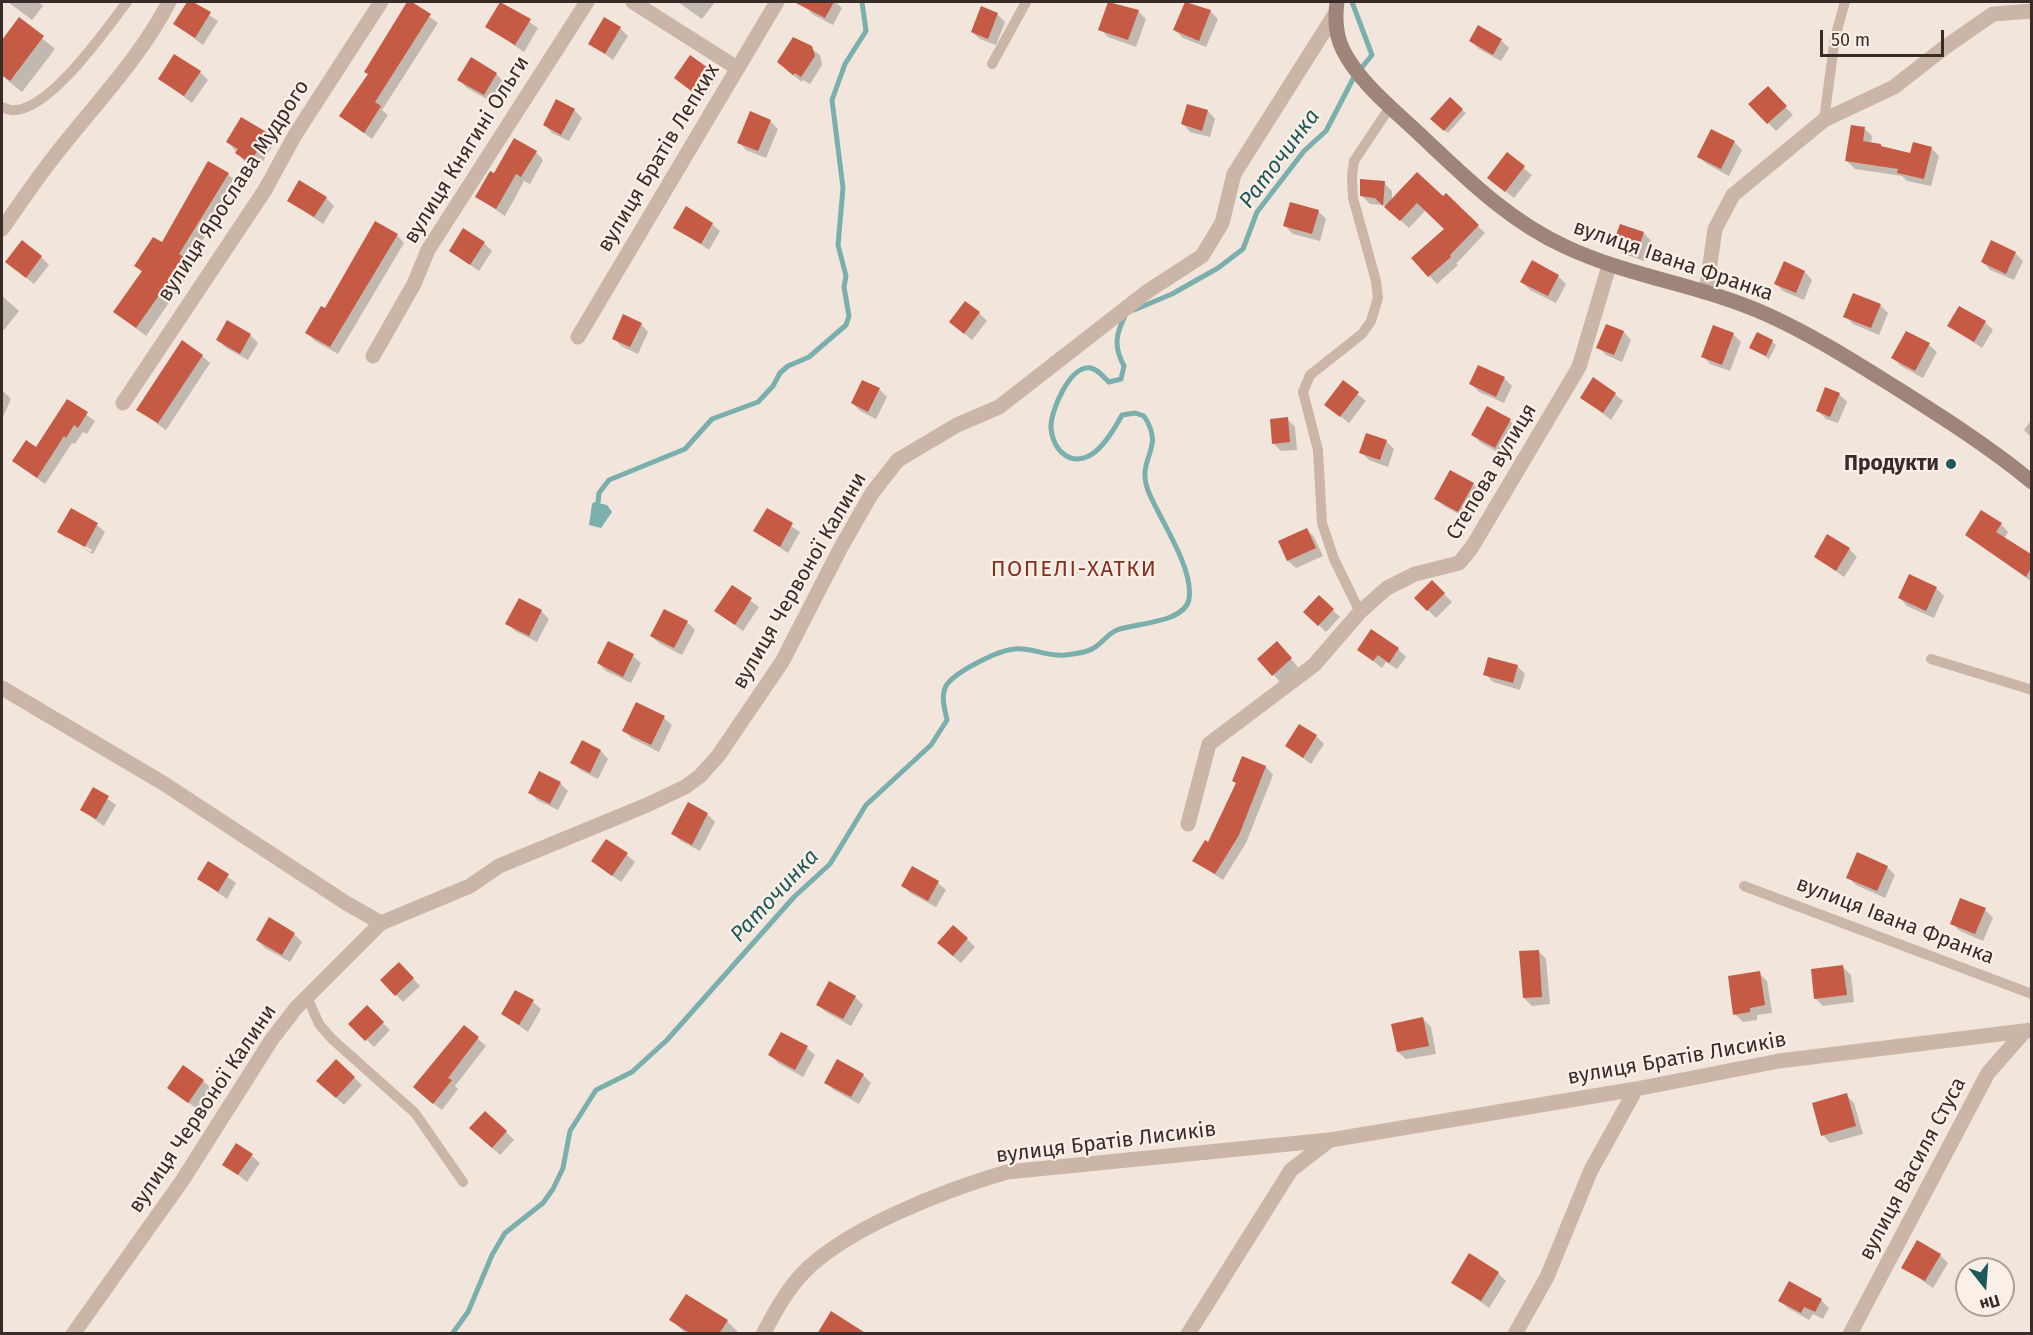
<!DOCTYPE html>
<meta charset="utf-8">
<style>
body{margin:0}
#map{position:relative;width:2033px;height:1335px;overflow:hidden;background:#f2e6dc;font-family:"Fira Sans",sans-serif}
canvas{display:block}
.frame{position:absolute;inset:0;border:3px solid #372c28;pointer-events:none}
.north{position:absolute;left:1955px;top:1257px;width:60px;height:60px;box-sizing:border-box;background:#faf0e8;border:2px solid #aca29b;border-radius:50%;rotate:163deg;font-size:16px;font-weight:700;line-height:24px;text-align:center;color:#372c28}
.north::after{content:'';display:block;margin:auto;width:21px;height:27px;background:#1d5958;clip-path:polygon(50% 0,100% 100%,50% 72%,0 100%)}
.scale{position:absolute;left:1820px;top:30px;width:124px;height:27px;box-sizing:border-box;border:3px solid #372c28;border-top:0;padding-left:8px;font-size:18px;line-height:21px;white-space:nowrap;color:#372c28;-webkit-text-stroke:4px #faf0e8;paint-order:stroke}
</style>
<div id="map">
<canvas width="2033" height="1335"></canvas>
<div class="frame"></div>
<div class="north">Пн</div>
<div class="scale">50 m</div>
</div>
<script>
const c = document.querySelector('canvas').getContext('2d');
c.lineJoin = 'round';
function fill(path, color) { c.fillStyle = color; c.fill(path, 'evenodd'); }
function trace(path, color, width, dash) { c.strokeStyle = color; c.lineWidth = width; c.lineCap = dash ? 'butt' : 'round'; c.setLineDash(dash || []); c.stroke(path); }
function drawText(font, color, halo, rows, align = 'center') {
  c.font = font + ' "Fira Sans",sans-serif'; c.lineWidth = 4.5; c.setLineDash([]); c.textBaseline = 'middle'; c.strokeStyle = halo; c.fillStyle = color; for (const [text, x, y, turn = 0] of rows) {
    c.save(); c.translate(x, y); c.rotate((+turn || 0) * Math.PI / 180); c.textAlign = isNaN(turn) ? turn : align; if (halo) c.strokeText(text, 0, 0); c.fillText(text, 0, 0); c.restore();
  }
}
const water = new Path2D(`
 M594,502L607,505L612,512L601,528L589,525L592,504Z`);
const shadow = new Path2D(`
 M8,2H38L43,6L32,20Z
 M189,2L218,21L203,45L175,24Z
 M409,2L438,23L382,110L388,115L372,139L341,116L369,74L393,25Z
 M501,2L538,28L524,52L487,27Z
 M678,2H715L702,19Z
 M807,2H835L842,8L833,25L812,14L805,6Z
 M1109,2L1138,11L1146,19L1136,47L1108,37L1100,29Z
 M1187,2L1210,11L1218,19L1206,47L1183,38L1175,30Z
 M997,14L1005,22L996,45L980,39L972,32Z
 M19,19L55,49L22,92L2,76V42Z
 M620,28L628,36L613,60L590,43Z
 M1501,40L1509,48L1501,61L1479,49L1471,41Z
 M801,41L820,55L822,65L810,84L803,80L802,82L786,70Z
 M710,71L717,78L703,99L676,78Z
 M200,72L208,80L192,103L160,79Z
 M496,74L504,82L492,102L467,88L459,80Z
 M1768,88L1793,115L1776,131L1750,104Z
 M1450,99L1466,113L1448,133L1433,119Z
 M1188,106L1208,111L1215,119L1210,137L1190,132L1183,124Z
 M574,110L582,118L569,141L552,133L545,125Z
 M751,113L771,122L778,129L766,158L746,150L739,142Z
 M1864,128L1872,136L1871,144L1911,155L1931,148L1939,156L1931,186L1907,181L1902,176L1855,169L1847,161Z
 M267,135L275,142L258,169L244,161L228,142Z
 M1734,142L1742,150L1729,176L1707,164L1699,157Z
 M536,152L543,160L530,184L524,181L505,216L477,197L494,176Z
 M1507,154L1532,175L1514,198L1497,185Z
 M208,163L228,174L238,184L188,263L193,268L146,336L115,312L143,273L136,266L162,245Z
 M1384,183L1392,191V201L1443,198L1446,195L1485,233L1456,264L1458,265L1437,284L1413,258L1446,229L1426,210L1409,228L1384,205L1370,204L1362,196Z
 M326,198L334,206L323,224L289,201Z
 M1318,211L1326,219L1320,241L1293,234L1285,226Z
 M712,224L720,231L709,250L675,227Z
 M1621,225L1644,233L1651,241L1644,261L1622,253L1614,245Z
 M397,235L404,243L338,354L315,341L307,333Z
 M484,243L492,251L479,271L451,251Z
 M2015,253L2023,261L2014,280L1990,270L1983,262Z
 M41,257L49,265L34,284L7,262Z
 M1805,272L1812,280L1804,300L1783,291L1775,283Z
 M1558,276L1566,284L1556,303L1530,290L1522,282Z
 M2,296L19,311L4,330L2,328Z
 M1880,305L1888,313L1879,335L1853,324L1845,316Z
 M979,313L987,321L972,340L951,322Z
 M1985,322L1993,330L1982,348L1949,326Z
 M641,324L648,332L638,354L621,346L614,338Z
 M1607,326L1624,332L1631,340L1622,362L1606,355L1598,347Z
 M1907,333L1929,345L1937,352L1923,378L1901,366L1893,358Z
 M1733,334L1741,342L1730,371L1710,364L1703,356Z
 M250,335L258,343L248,360L226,348L218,340Z
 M1772,341L1776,345L1769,359L1751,348Z
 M202,356L210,363L166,430L138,410Z
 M1479,367L1504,378L1512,386L1504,403L1479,392L1471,384Z
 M1343,382L1366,401L1349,423L1326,405Z
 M879,389L887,397L876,419L860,411L852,403Z
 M2,390L11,399L2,419Z
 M1615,394L1623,401L1611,420L1582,397Z
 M1839,394L1847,402L1838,423L1826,419L1818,411Z
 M67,401L95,421L87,434L83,432L75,444L72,443L45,484L14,461L37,449Z
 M1287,419L1295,427L1297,450L1281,451L1273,443Z
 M2032,419V438L2024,430Z
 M1510,421L1518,428L1503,455L1481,443L1473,435Z
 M1367,435L1387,442L1394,449L1388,467L1369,460L1361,452Z
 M1473,484L1481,492L1466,518L1444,506L1436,498Z
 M71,510L97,525L105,532L93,554L67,539L59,532ZM66,535L92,550L91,552L66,539Z
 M767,510L800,532L788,553L755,531Z
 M2001,524L2008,532L2004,539L2032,556V582L1966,535Z
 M1307,529L1314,537L1323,556L1296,568L1288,561Z
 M1849,549L1857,557L1844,577L1816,557Z
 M1432,582L1452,602L1436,618L1416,598Z
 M732,587L759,607L743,631L716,611Z
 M1936,588L1944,596L1934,618L1907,606L1900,598Z
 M1319,597L1340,617L1326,632L1305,612Z
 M541,611L549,619L537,642L515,631L507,623Z
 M687,622L695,630L682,655L659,643L651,636Z
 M1358,649H1398L1406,657L1397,669L1386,662L1382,668Z
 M1284,651L1298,667L1281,683L1259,659Z
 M633,656L641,663L631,683L606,671L598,663Z
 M1517,666L1525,674L1520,690L1493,682L1485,674Z
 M637,704L664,718L672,725L659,752L631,738L624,730Z
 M1316,736L1324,744L1311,764L1287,746Z
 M582,742L601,751L608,759L598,779L580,770L572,762Z
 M1243,758L1266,767L1273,775L1246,843L1223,880L1194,861L1209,844L1237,784L1234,781Z
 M560,783L568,791L558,810L537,800L530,792Z
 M94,789L116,805L104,826L81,810Z
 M707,814L715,822L700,851L681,841L673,834Z
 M627,855L635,862L621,882L593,861Z
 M209,863L236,883L227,899L199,879Z
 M1887,867L1895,875L1885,898L1856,885L1848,877Z
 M938,883L946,890L936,907L910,893L903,885Z
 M1985,910L1993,918L1983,941L1960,931L1952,924Z
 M294,934L302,942L290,962L265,948L257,940Z
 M967,939L975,947L961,963L947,951Z
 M1538,951L1546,959L1550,1004L1532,1006L1524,998Z
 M399,964L420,986L403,1002L382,980Z
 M1843,967L1851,975L1854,1002L1823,1006L1815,998Z
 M1759,973L1767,981L1772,1013L1757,1015V1020L1743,1022L1735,1014Z
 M855,997L863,1005L851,1026L826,1012L818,1005Z
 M533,1002L541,1009L528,1032L503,1014Z
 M367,1007L390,1030L374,1047L350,1024Z
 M1423,1019L1431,1027L1436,1054L1406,1059L1398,1052Z
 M464,1027L486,1046L455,1086L458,1089L442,1110L422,1095Z
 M807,1048L815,1055L803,1077L778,1063L770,1055Z
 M336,1061L362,1085L344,1105L326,1088Z
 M863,1075L871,1083L859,1104L834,1090L826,1083Z
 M203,1081L211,1088L197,1109L169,1088Z
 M1846,1095L1854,1103L1863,1134L1830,1143L1823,1135Z
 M506,1132L514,1140L500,1155L479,1136Z
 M252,1156L260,1163L247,1182L224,1164Z
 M1940,1255L1948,1263L1933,1288L1903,1267Z
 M1498,1273L1506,1281L1489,1308L1453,1282Z
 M1821,1300L1829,1308L1823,1319L1813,1314L1809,1320L1788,1308L1780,1301Z
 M671,1319L727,1321L739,1333L686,1334Z`);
const stream = new Path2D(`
 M1134,310L1172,294L1218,268L1243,249L1257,212L1304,151L1326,131L1354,77L1372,55L1352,2
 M598,502L599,493L609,480L685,449L712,419L758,402L773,386L780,373L788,366L809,357L846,325L849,316L844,287L846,276L838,245L843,188L832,100L845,64L866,31L862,2
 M452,1334L468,1312L492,1255L505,1233L543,1203L553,1189L563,1168L570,1131L596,1090L632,1072L667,1040L794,897L830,864L866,805L931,745L947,720C945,710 941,698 945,688C951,673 999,650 1015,649C1030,647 1048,657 1065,655C1073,654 1085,653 1092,649C1101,645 1107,634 1117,630C1135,623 1185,623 1189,599C1194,569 1161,521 1149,493C1134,457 1167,451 1144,416L1135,413L1122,415C1115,428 1106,443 1095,452C1073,469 1053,452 1051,428C1050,412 1070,364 1091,368C1099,370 1103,377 1109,382L1121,379L1124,366C1113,346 1116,333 1126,314`);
const building = new Path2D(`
 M187,2H193L211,12L195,38L173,24Z
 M407,2H412L431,14L375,102L381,106L364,133L339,116L368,74L364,72Z
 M500,2L531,19L515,45L485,27Z
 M794,2H834L825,18Z
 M1108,2L1139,10L1128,40L1098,30Z
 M1185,2L1211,10L1199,41L1173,30Z
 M981,6L998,13L988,39L971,32Z
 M19,17L44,36L10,81L2,75V40Z
 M604,17L621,27L605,54L588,44Z
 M1478,25L1502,39L1493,55L1469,41Z
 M793,37L812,46L815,56L801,77L795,73L793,75L777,62Z
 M174,54L201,71L184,96L158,79Z
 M690,55L711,70L694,93L674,78Z
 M471,57L497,73L484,95L457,80Z
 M1768,86L1787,106L1767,124L1748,104Z
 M1450,97L1463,109L1444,131L1430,119Z
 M556,99L575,109L561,135L543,125Z
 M1187,104L1208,110L1202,131L1181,124Z
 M750,111L771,120L758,151L737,143Z
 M241,117L268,133L250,163L235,153L238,149L226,142Z
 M1851,125L1865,127L1863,141L1881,144V146L1910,153L1913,142L1932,147L1924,179L1897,173L1898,169L1845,161Z
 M1711,129L1735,141L1721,169L1697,157Z
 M514,138L537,151L521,177L516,174L496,209L475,197L490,171L494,173Z
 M1507,152L1525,166L1505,192L1487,178Z
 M208,161L229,173L179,254L185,258L136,328L113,312L142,271L134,266L153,237L162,242Z
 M1417,172L1443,196L1446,193L1479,225L1450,255L1451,257L1428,277L1411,258L1444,229L1417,203L1400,221L1384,207Z
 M1360,179L1385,181L1383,206L1375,198L1360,196Z
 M299,180L327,197L314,217L287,201Z
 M1290,202L1319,210L1312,234L1283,226Z
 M686,206L713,223L701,244L673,228Z
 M375,221L398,234L330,347L305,333L321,306L325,308Z
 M1620,224L1644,232L1636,255L1612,246Z
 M463,228L485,242L470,265L449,251Z
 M22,240L42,256L26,278L5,262Z
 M1991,240L2016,252L2006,274L1981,262Z
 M1532,260L1559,275L1548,296L1520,282Z
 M1784,261L1805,271L1796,293L1774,284Z
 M1853,293L1881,304L1871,328L1843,317Z
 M965,301L980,312L964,334L949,322Z
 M1959,306L1986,321L1974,342L1947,326Z
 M623,314L642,323L630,347L612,339Z
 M227,320L251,334L240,354L216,340Z
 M1606,324L1624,331L1614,355L1596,348Z
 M1713,325L1734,333L1722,365L1701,357Z
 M1906,331L1930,343L1915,371L1891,358Z
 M1757,332L1773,340L1766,356L1749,348Z
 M182,340L203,355L158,423L136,410Z
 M1478,365L1505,377L1496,397L1469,384Z
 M1593,377L1616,393L1603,413L1580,398Z
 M862,380L880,388L868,412L851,403Z
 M1343,380L1359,392L1340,417L1324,405Z
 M1825,387L1840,393L1830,417L1816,411Z
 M67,399L88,412L78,428L74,425L66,438L64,436L37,478L12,461L26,440L36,447Z
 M1487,406L1511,419L1495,448L1471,435Z
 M1288,417L1290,442L1272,444L1270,419Z
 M1366,433L1387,440L1380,460L1359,453Z
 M1450,470L1474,483L1458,512L1434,499Z
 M71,508L98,523L85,547L57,532Z
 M767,508L793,523L780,547L753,531Z
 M1981,510L2002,523L1996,532L2031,554V568L2026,577L1965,535Z
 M1307,528L1316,548L1287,561L1278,541Z
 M1827,534L1850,548L1836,571L1814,557Z
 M1909,574L1937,587L1926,611L1898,598Z
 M1432,580L1445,593L1427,611L1414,598Z
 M732,585L752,598L735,625L714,611Z
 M1319,595L1334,609L1318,626L1303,612Z
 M519,598L542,610L529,636L505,624Z
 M664,609L688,621L674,648L650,636Z
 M1371,629L1399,648L1389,663L1378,655L1373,661L1357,650Z
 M608,641L634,654L623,677L597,663Z
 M1277,641L1292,658L1272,676L1257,659Z
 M1488,657L1518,665L1513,683L1483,675Z
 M636,702L665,716L651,745L622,731Z
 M1299,724L1317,735L1303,758L1285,746Z
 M582,740L601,750L590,773L570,763Z
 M1242,756L1266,766L1239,835L1215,874L1192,861L1205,840L1208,842L1236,783L1232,781Z
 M539,771L561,782L550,804L528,793Z
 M93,787L109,796L96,819L80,810Z
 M688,802L708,813L692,845L671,834Z
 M606,839L628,853L612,876L591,861Z
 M1857,852L1888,866L1877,891L1846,878Z
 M208,861L229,874L218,892L197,879Z
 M912,866L939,881L928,901L901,886Z
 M1960,898L1986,908L1975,934L1950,924Z
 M269,917L295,933L282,955L256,940Z
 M953,925L968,938L953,956L937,943Z
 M1539,950L1542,997L1523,998L1519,951Z
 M399,962L414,978L395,996L380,980Z
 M1843,965L1847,995L1814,999L1811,969Z
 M1760,971L1765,1005L1750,1008V1012L1733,1015L1728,976Z
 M829,981L856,996L843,1019L816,1005Z
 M515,990L534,1000L519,1025L501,1014Z
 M367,1005L384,1022L365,1041L348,1024Z
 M1423,1017L1429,1046L1397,1052L1391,1024Z
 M464,1025L479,1037L448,1078L452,1080L433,1104L413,1087Z
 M781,1032L808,1046L795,1070L768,1055Z
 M336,1059L355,1077L336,1098L316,1081Z
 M837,1059L864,1074L851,1097L824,1083Z
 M183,1065L204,1080L188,1103L167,1088Z
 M1847,1093L1856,1126L1821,1136L1812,1103Z
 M485,1111L507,1131L492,1148L469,1128Z
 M236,1143L253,1154L238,1175L222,1165Z
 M1917,1240L1941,1254L1925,1281L1901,1268Z
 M1469,1253L1499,1272L1481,1301L1451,1283Z
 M1789,1281L1822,1299L1815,1312L1804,1307L1801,1313L1778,1301Z
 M686,1294L728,1320L719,1334H691L669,1320Z
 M831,1311L867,1334H817Z`);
const lane = new Path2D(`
 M992,64L1026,2
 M2,107C5,108 11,111 15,110C51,109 106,29 127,2
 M1824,120L1835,37L1845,2
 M1360,612L1334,559L1322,523L1318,450L1303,392L1310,375L1362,334L1371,321L1378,298L1376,281L1353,198L1352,176L1354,161L1390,107
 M1931,659L2032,690
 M1744,886L2032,994
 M307,997L319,1024L332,1039L415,1113L463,1182`);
const street = new Path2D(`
 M633,2L737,68
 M2,229C19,205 35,181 53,158C93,106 139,60 169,2
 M1706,292L1715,229L1733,195L1824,120L1894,87L1944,48L1993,14L2032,11
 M578,337L777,2
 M373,356L414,284L428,250L587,2
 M123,403L265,190L295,135L381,2
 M2,688L163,783L346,903L381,923
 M1188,824L1209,744L1314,665L1360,612L1387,588L1415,574L1459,563L1472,547L1579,367L1609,266
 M73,1334L182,1181L272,1039L296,1008L381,923L470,886L499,866L647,805L685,787L700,776L718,756L782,662L840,549L872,493L898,460L957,425L999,407L1148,291L1202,256L1222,223L1234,174L1335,14
 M763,1334C775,1312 786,1291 803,1273C846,1228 948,1189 1007,1172L1329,1140
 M1188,1334L1291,1170L1330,1140L1636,1089L1779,1061L2032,1030
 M1515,1334L1547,1277L1591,1170L1636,1089
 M1850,1334L1988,1073L2024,1032`);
const secondary = new Path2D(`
 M1337,2C1335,17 1336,36 1343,50C1358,80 1389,106 1413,128C1460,172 1506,220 1566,247C1630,277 1702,285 1768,315C1810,334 1850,359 1890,384C1939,415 1987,445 2032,482`);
const markers = [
 [1951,464,6,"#1d5958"]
];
const streetNames = [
 ["вулиця Княгині Ольги",467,150,-58],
 ["вулиця Братів Лепких",659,158,-59],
 ["вулиця Ярослава Мудрого",234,191,-57],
 ["вулиця Івана Франка",1673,261,19],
 ["Степова вулиця",1492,472,-59],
 ["вулиця Червоної Калини",800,581,-60],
 ["вулиця Івана Франка",1895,921,21],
 ["вулиця Братів Лисиків",1677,1059,-10],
 ["вулиця Червоної Калини",203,1109,-56],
 ["вулиця Братів Лисиків",1106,1143,-7],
 ["вулиця Василя Стуса",1913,1169,-62]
];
const poiNames = [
 ["Продукти",1939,464]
];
const waterNames = [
 ["Раточинка",1280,159,-53],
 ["Раточинка",775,896,-47]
];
const neighbourhoodNames = [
 ["ПОПЕЛІ-ХАТКИ",1074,570]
];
fill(water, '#7aafae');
fill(shadow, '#0003');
trace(stream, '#7aafae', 5);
fill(building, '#c65b45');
trace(lane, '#cab5a7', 10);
trace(street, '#cab5a7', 15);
trace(secondary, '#9e8479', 15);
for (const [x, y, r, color] of markers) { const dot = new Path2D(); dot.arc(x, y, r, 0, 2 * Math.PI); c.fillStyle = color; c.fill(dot); trace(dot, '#faf0e8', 2); }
drawText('21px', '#372c28', '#faf0e8', streetNames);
drawText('bold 21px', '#372c28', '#faf0e8', poiNames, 'right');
drawText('italic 22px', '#1d5958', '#faf0e8', waterNames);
c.letterSpacing = '1.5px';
drawText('22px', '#863120', '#faf0e8', neighbourhoodNames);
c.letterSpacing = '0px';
</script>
